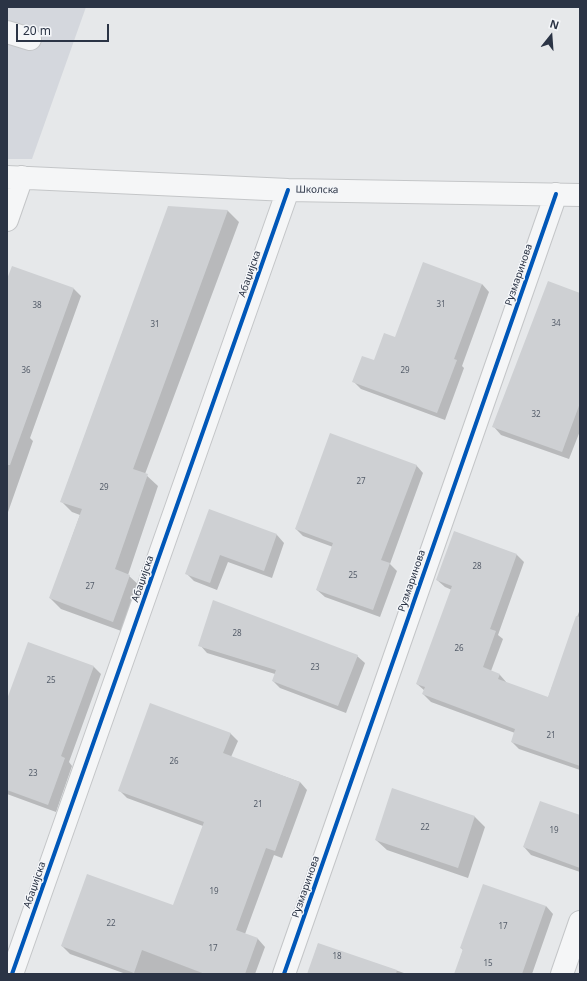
<!DOCTYPE html>
<meta charset="utf-8">
<style>
body{margin:0}
#map{position:relative;width:587px;height:981px;overflow:hidden;background:#e6e8ea;font-family:"Noto Sans",sans-serif}
canvas{display:block}
.frame{position:absolute;inset:0;border:8px solid #2b3445;pointer-events:none}
.north{position:absolute;left:531px;top:16px;width:40px;height:40px;-webkit-text-stroke:3px #f4f6f9;paint-order:stroke;rotate:17deg;font-size:11px;font-weight:700;line-height:16px;text-align:center;color:#2b3445}
.north::after{content:'';display:block;margin:auto;width:14px;height:18px;background:#2b3445;clip-path:polygon(50% 0,100% 100%,50% 72%,0 100%)}
.scale{position:absolute;left:16px;top:24px;width:93px;height:18px;box-sizing:border-box;border:2px solid #2b3445;border-top:0;padding-left:5px;font-size:12px;line-height:14px;white-space:nowrap;color:#2b3445;-webkit-text-stroke:3px #f4f6f9;paint-order:stroke}
</style>
<div id="map">
<canvas width="587" height="981"></canvas>
<div class="frame"></div>
<div class="north">N</div>
<div class="scale">20 m</div>
</div>
<script>
const c = document.querySelector('canvas').getContext('2d');
c.lineJoin = 'round';
function fill(path, color) { c.fillStyle = color; c.fill(path, 'evenodd'); }
function trace(path, color, width, dash) { c.strokeStyle = color; c.lineWidth = width; c.lineCap = dash ? 'butt' : 'round'; c.setLineDash(dash || []); c.stroke(path); }
function drawText(font, color, halo, rows, align = 'center') {
  c.font = font + ' "Noto Sans",sans-serif'; c.lineWidth = 3; c.setLineDash([]); c.textBaseline = 'middle'; c.strokeStyle = halo; c.fillStyle = color; for (const [text, x, y, turn = 0] of rows) {
    c.save(); c.translate(x, y); c.rotate((+turn || 0) * Math.PI / 180); c.textAlign = isNaN(turn) ? turn : align; if (halo) c.strokeText(text, 0, 0); c.fillText(text, 0, 0); c.restore();
  }
}
const built = new Path2D(`
 M7,7H86L32,159H7Z`);
const shadow = new Path2D(`
 M168,208L228,211L239,222L145,474L158,486L128,575L141,587L124,632L61,609L50,598L80,515L72,512L61,501Z
 M7,282L74,289L81,296L30,438L33,441L7,515Z
 M482,284L489,292L462,366L464,368L445,420L361,389L354,382L374,361Z
 M580,294V431L569,459L501,435L494,427Z
 M416,465L423,473L390,564L397,571L380,617L325,597L317,590L333,547L303,536L296,529Z
 M210,511L277,535L284,543L272,578L228,562L217,590L194,581L187,574Z
 M455,532L517,555L524,562L498,635L503,639L491,671L500,675L507,683L548,698L580,609V770L519,749L512,742L515,733L431,702L423,694L425,691L417,684L452,590L445,587L437,580Z
 M29,643L94,667L101,674L69,762L72,766L56,812L7,794V702Z
 M200,645L357,656L365,663L346,713L280,688L273,681L275,674L207,653Z
 M230,733L238,741L231,757L300,782L307,790L282,858L274,855L245,934L258,939L265,947L255,974H126L70,954L62,946L174,907L203,826L127,798L119,790Z
 M393,789L475,817L485,827L468,878L387,850L376,840Z
 M580,816V872L531,855L524,847Z
 M546,906L553,914L532,974H455L463,950L461,948Z
 M318,944L404,973L405,974H308Z`);
const building = new Path2D(`
 M168,206L228,210L133,469L148,474L115,569L130,575L113,622L49,598L82,509L60,502Z
 M423,262L482,284L454,359L457,360L437,413L352,382L362,356L374,360L384,333L395,337Z
 M12,266L74,288L10,465H7V279Z
 M548,281L580,293V403L562,452L492,427Z
 M330,433L417,465L381,560L390,563L373,610L316,590L333,543L295,529Z
 M209,509L277,534L264,571L220,555L210,583L185,574Z
 M454,531L517,554L490,629L496,631L483,667L500,674L498,679L548,697L576,616L580,617V766L511,742L515,729L422,694L425,687L416,684L452,586L436,580Z
 M213,600L358,655L338,706L272,681L276,670L198,646Z
 M28,642L94,666L61,756L65,758L48,805L7,790V699Z
 M150,703L231,733L223,753L300,782L275,851L266,848L236,930L258,938L245,974H205L142,950L134,973L61,946L87,874L173,905L204,822L118,791Z
 M392,788L475,816L458,868L375,840Z
 M540,801L580,815V868L523,847Z
 M483,884L546,906L522,974H454L463,949L460,948Z
 M318,943L397,970L396,974H307Z`);
const minor = new Path2D(`
 M7,32L30,39
 M7,177L288,190L580,195
 M7,220L22,177
 M12,974L288,190
 M284,974L556,194
 M562,974L580,922`);
const cycleway = new Path2D(`
 M12,974L288,190
 M284,974L556,194`);
const numberNames = [
 ["31",441,305],
 ["38",37,306],
 ["34",556,324],
 ["31",155,325],
 ["36",26,371],
 ["29",405,371],
 ["32",536,415],
 ["27",361,482],
 ["29",104,488],
 ["28",477,567],
 ["25",353,576],
 ["27",90,587],
 ["28",237,634],
 ["26",459,649],
 ["23",315,668],
 ["25",51,681],
 ["21",551,736],
 ["26",174,762],
 ["23",33,774],
 ["21",258,805],
 ["22",425,828],
 ["19",554,831],
 ["19",214,892],
 ["22",111,924],
 ["17",503,927],
 ["17",213,949],
 ["18",337,957],
 ["15",488,964]
];
const streetNames = [
 ["Школска",317,190,1],
 ["Абаџијска",250,274,-71],
 ["Рузмаринова",519,275,-71],
 ["Абаџијска",143,579,-71],
 ["Рузмаринова",412,581,-71],
 ["Абаџијска",35,885,-71],
 ["Рузмаринова",306,887,-71]
];
fill(built, '#d4d7dd');
fill(shadow, '#0003');
fill(building, '#ced0d3');
trace(minor, '#c4c6c8', 24);
trace(minor, '#f5f6f7', 22);
trace(cycleway, '#0057b8', 4);
drawText('8px', '#545c69', null, numberNames);
drawText('10px', '#2b3445', '#f4f6f9', streetNames);
</script>
